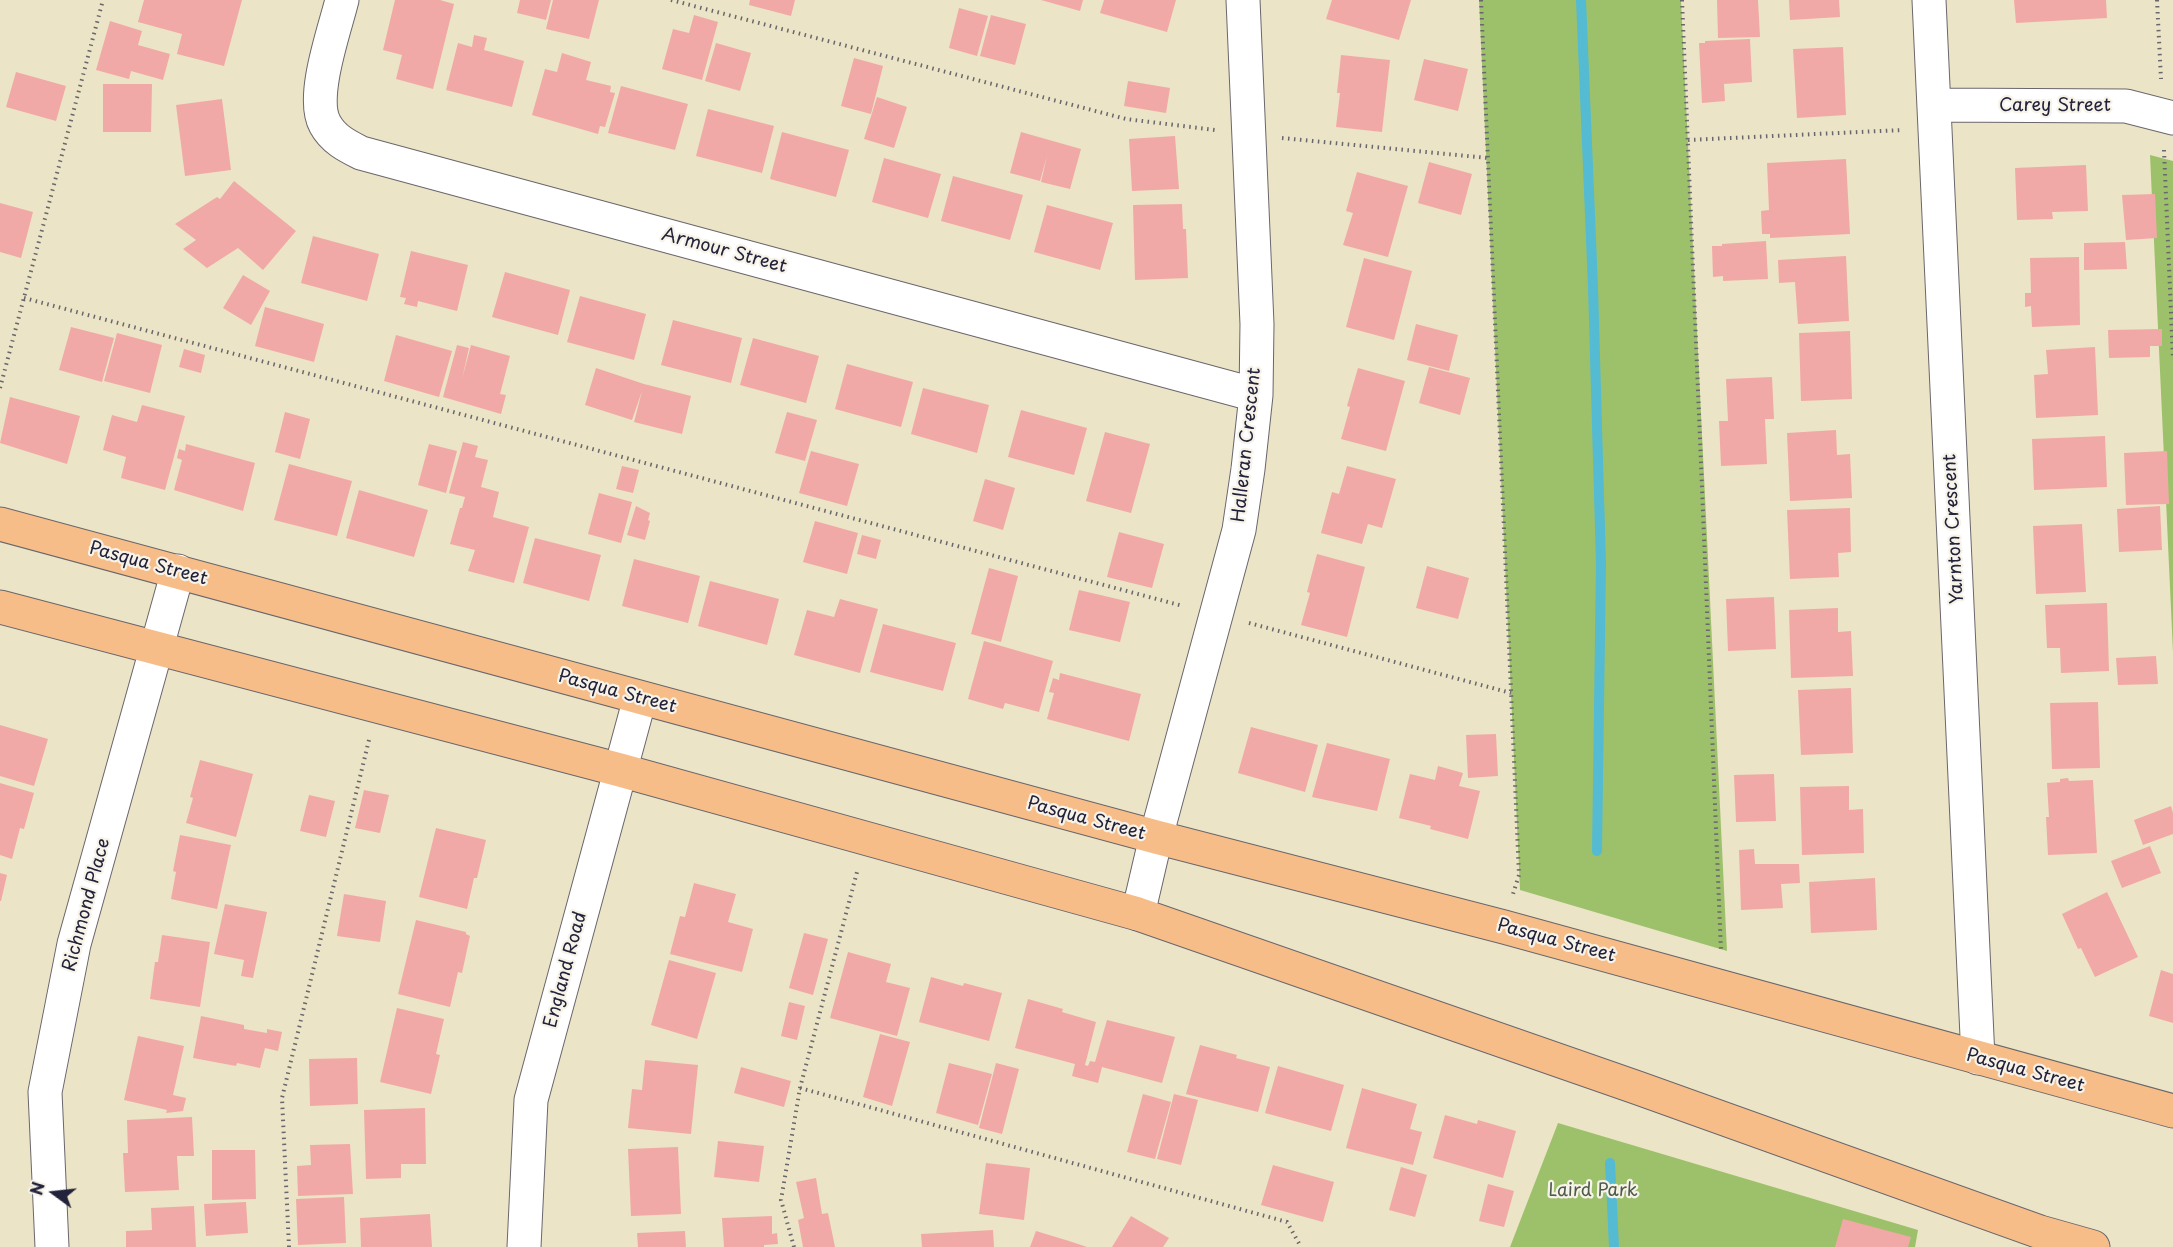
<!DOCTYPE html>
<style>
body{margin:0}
#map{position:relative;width:2173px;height:1247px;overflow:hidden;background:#ece4c6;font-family:"Playpen Sans",sans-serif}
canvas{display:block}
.north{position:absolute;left:24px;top:1163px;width:60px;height:60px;-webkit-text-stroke:4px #f7f3e8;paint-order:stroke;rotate:285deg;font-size:16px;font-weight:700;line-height:24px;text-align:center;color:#22223b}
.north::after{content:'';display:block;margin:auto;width:21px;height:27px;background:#22223b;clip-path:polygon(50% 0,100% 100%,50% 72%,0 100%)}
</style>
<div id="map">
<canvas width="2173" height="1247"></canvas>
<div class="north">N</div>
</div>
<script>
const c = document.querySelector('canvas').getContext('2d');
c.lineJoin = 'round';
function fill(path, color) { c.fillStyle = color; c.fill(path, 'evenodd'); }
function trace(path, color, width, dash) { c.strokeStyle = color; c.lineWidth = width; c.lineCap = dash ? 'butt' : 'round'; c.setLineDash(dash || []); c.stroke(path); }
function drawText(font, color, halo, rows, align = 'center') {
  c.font = font + ' "Playpen Sans",sans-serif'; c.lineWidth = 4.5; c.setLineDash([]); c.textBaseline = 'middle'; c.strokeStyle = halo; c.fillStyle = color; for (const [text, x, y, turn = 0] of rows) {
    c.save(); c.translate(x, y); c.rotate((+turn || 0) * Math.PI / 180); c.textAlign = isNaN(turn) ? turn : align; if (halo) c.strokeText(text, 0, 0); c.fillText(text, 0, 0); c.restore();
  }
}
const green = new Path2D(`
 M1479,0H1681L1727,951L1520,890Z
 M2150,155L2173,161V652Z
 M1558,1123L1918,1230L1915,1247H1510Z`);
const stream = new Path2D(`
 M1581,0L1593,287L1601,564L1597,851
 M1610,1163L1614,1247`);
const building = new Path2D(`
 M144,0H242L224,66L177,54L182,34L138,22Z
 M395,0H440L454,4L433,89L396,79L402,55L383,50Z
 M520,0H551L546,20L517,13Z
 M553,0H599L589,39L546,29Z
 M750,0H795L791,16L749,5Z
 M1041,0H1083L1080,11Z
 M1104,0H1176L1167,32L1100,13Z
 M1332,0H1411L1399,40L1326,19Z
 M1717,0H1758L1760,37L1718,38Z
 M1789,0H1839L1840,17L1790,20Z
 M2014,0H2106L2107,18L2016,23Z
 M959,8L988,16L977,56L949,48Z
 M694,15L718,22L702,80L662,69L673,29L689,33Z
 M991,15L1026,24L1015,65L980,56Z
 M110,21L142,31L138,45L170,54L163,80L131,71L129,79L96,70Z
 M474,35L487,38L484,50L524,61L512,107L446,90L458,43L472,47Z
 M1750,39L1752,82L1724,84L1725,101L1702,103L1699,43H1705V41Z
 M716,43L751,53L740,91L705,81Z
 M1843,47L1846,115L1797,118L1793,49Z
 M562,53L591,62L586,80L611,86L610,92L615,93L605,127L600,126L598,134L532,115L545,69L557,72Z
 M1341,55L1390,60L1382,132L1336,127L1340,93H1337Z
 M854,58L883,66L871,114L841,106Z
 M1424,59L1468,69L1458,111L1414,100Z
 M16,72L66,86L56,121L6,107Z
 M1128,81L1170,88L1166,113L1124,106Z
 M103,84H152L151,132H103Z
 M621,86L688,104L675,150L608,133Z
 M877,97L907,107L894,148L864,139Z
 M222,99L231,170L185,176L176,105Z
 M708,109L774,126L762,173L696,156Z
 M782,132L849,150L836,197L770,179Z
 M1021,132L1081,149L1070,189L1041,182L1047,156L1040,181L1010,173Z
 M1175,136L1179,189L1132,191L1129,139Z
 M884,158L941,174L928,218L872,202Z
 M1846,159L1850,234L1770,238V234H1762L1761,211L1769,210L1767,163Z
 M1429,162L1472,174L1461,215L1418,203Z
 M2086,165L2088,211L2052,212L2053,219L2017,220L2015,168Z
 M1357,172L1408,186L1388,257L1343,245L1353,213L1346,211Z
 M953,176L1023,195L1010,240L941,221Z
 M234,181L296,231L263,270L238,248L207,268L183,249L196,240L175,224L217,197L220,199Z
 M2155,194L2157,238L2126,240L2122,195Z
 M0,203L33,212L21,258L0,252Z
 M1182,204L1183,229H1186L1188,278L1135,280L1133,205Z
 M1047,205L1113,223L1100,270L1034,252Z
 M313,236L379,254L367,301L301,283Z
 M1766,241L1768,279L1723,281V276L1713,277L1712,246H1722V244Z
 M2125,242L2127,269L2084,270V243Z
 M411,251L468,265L457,311L418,301L417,307L404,304L406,298L400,297Z
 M1846,256L1849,321L1798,324L1795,282L1779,283L1778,260Z
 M2079,257L2080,325L2032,327L2031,306L2025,307V293H2031L2030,258Z
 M1364,258L1412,271L1394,340L1346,327Z
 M505,272L570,290L558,335L492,317Z
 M243,275L270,291L251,325L223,308Z
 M580,296L646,314L634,360L567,342Z
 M265,307L324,324L314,362L255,346Z
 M673,320L742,338L731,383L661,365Z
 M1416,324L1458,335L1449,371L1407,360Z
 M71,327L114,338L102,382L59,370Z
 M2162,329V346H2150V357L2109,358L2108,330Z
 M1850,331L1852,399L1801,401L1799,333Z
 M117,333L162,345L150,393L104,381Z
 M396,335L452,351L439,397L384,381Z
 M753,338L819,356L806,403L740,385Z
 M457,345L469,348L462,379L471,345L510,356L500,394L506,395L501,414L443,397Z
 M2095,347L2098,415L2036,418L2034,375L2048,374L2046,350Z
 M184,349L205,355L201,373L179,367Z
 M847,364L913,382L901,427L835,409Z
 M1429,367L1470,378L1460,415L1419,403Z
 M596,368L644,384L691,396L682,434L634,422L642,391L632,420L585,405Z
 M1358,368L1405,381L1386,451L1341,439L1350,407L1347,406Z
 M1772,377L1774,419H1765L1767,464L1721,466L1719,421H1728L1726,379Z
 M923,388L989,405L977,453L911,434Z
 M10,397L80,416L67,464L0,443Z
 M142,405L185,416L165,490L121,478L126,457L103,450L112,415L137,422Z
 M1021,410L1087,428L1074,475L1008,457Z
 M285,412L310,419L300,459L275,452Z
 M787,412L817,420L805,461L775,453Z
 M1836,430L1837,455L1850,454L1852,498L1790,501L1787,433Z
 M1105,432L1150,444L1131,513L1086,501Z
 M2105,436L2107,487L2034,490L2032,439Z
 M463,442L478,446L475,457L488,460L481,487L499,492L493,517L529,527L514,583L468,571L475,550L450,544L460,508H462L465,497L449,493Z
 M186,444L255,463L243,511L174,490L182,460L177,458L179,449L185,451Z
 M429,444L457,451L446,493L418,485Z
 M811,451L859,464L847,506L799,493Z
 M2167,451L2169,504L2126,505L2124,453Z
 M289,464L352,481L337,536L274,520Z
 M622,466L639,470L633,493L616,489Z
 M1347,466L1396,479L1382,528L1368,524L1362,544L1321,533L1332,492L1339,494Z
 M985,479L1015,488L1003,530L973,521Z
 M359,490L428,510L414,557L346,538Z
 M599,493L632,502L621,543L588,534Z
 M636,506L650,513L648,520L650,521L645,540L627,535Z
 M2160,506L2162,550L2119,552L2117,509Z
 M1850,508L1851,552L1838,553L1839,577L1790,579L1787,510Z
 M815,521L858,533L847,574L803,562Z
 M2082,524L2086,592L2036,594L2033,526Z
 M1119,532L1164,544L1152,588L1107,577Z
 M862,535L881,540L876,559L857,554Z
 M535,538L601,555L589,601L523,583Z
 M1317,554L1365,567L1347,637L1301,625L1310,593L1307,592Z
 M634,559L700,576L688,623L622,606Z
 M1427,566L1469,578L1458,619L1416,608Z
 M989,568L1018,576L1001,642L971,634Z
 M710,581L779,599L767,645L698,626Z
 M1079,590L1130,602L1120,642L1069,630Z
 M1774,597L1776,649L1728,651L1726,599Z
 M840,599L878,609L860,673L794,655L807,610L834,617Z
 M2107,603L2109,671L2061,673L2060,648H2047L2045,605Z
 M1838,608V632L1851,631L1853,676L1791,678L1789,610Z
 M883,624L956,643L943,691L870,672Z
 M984,641L1053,661L1039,712L1005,703L1003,709L968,699Z
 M2156,656L2158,684L2118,685L2116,658Z
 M1060,673L1141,694L1129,741L1047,719L1054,693L1049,692L1053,678L1059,680Z
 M1851,688L1853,753L1801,755L1798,690Z
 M2098,702L2100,768L2052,769L2050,703Z
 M0,725L48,739L34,786L0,776Z
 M1251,727L1318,745L1305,792L1238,773Z
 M1496,734L1498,776L1468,778L1466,735Z
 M1327,743L1390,759L1377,811L1312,797Z
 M200,760L253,774L236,837L186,823L193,798L190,797Z
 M1438,766L1463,773L1459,786L1480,791L1468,839L1430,829L1431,826L1399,818L1410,774L1435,780Z
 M1774,774L1776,821L1736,822L1734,775Z
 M2068,778L2069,781L2093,780L2097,853L2048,855L2046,817H2049L2047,783L2060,782V779Z
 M0,783L34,793L24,829L20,828L12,859L0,855Z
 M1849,786V810L1863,809L1864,853L1802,855L1800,787Z
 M364,790L389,795L380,833L355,828Z
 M309,795L335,801L326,837L300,831Z
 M2171,806L2173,813V834L2143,845L2134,820Z
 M436,828L486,840L477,878H474L467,909L419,897Z
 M180,835L231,845L217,909L171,899L176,872L173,871Z
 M2150,846L2161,873L2122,888L2111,861Z
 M1754,849L1755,864H1799L1800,883L1781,884L1783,908L1741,910L1739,850Z
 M0,873L7,875L1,901H0Z
 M1875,878L1877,930L1811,933L1809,882Z
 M694,883L736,894L728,922L753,929L742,972L670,954L680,916L685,917Z
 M2107,892L2138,957L2095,977L2081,948L2078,949L2062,914Z
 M344,894L386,901L380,942L337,936Z
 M225,904L267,912L253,978L241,976L244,960L214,954Z
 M416,920L466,932V934L470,936L462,973L458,972L450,1007L398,994Z
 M804,933L828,939L813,995L789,988Z
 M162,935L210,942L200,1007L150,999L155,962H158Z
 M848,952L891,964L886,982L910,988L897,1036L830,1018Z
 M669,960L716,973L697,1039L651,1025Z
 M2161,970L2173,974V1023L2149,1016Z
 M931,977L963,986L964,983L1002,993L989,1041L919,1022Z
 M1028,999L1063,1009L1062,1012L1096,1022L1085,1065L1088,1066L1090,1061L1095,1062L1107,1020L1175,1037L1162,1083L1102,1067L1098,1083L1072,1076L1075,1064L1015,1048Z
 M789,1002L805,1006L797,1040L781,1036Z
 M397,1008L444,1019L436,1054L440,1055L431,1094L380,1082Z
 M201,1016L244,1025V1029L267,1033V1029L282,1032L278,1051L265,1048L260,1068L237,1063L236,1066L193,1058Z
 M880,1034L910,1042L892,1106L863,1097Z
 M138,1036L184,1046L173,1095L186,1098L183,1111L166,1113L167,1110L124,1100Z
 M1200,1045L1237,1055L1236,1058L1270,1067L1258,1112L1186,1094Z
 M357,1058L358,1104L310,1106L309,1059Z
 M645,1060L698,1065L691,1134L628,1128L632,1089L642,1090Z
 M949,1063L992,1074L978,1125L936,1113Z
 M996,1063L1019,1069L1002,1134L979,1128Z
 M1278,1066L1344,1085L1331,1131L1265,1113Z
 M741,1067L791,1081L784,1107L734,1093Z
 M1362,1088L1417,1104L1410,1129L1422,1132L1413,1165L1346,1148Z
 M1143,1094L1171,1102L1155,1159L1127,1152Z
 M1174,1094L1198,1100L1181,1165L1157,1159Z
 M425,1108L426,1164H401V1178L366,1179L364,1110Z
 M1445,1115L1477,1124L1478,1120L1516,1131L1503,1178L1433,1158Z
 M192,1117L194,1156H177L179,1190L125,1192L123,1153H128L127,1120Z
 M718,1141L764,1146L759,1182L714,1177Z
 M350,1144L353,1194L298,1196L297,1166L311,1165L310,1145Z
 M678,1147L681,1214L631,1216L628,1149Z
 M212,1150H255L256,1199L212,1200Z
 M986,1163L1030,1168L1024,1220L979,1214Z
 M1273,1165L1334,1182L1323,1222L1261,1205Z
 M1401,1167L1427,1175L1415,1217L1389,1210Z
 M816,1178L822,1214L828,1213L835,1247H803L798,1220L804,1218L796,1182Z
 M1488,1184L1514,1191L1504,1227L1479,1221Z
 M344,1197L346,1243L298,1245L296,1199Z
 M246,1202L248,1233L206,1236L204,1204Z
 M194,1206L196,1247H126V1231L152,1230L151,1208Z
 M430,1214L432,1247H361L360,1218Z
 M772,1216V1234L777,1233L778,1244L764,1245V1247H724L722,1218Z
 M1131,1216L1169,1238L1163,1247H1112Z
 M1843,1219L1911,1237L1908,1247H1835Z
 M993,1230L994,1247H922L921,1234Z
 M685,1231L686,1247H638L637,1233Z
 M1036,1231L1069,1241L1087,1247H1030Z`);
const path = new Path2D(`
 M671,0L1126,119L1215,130
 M1481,0L1519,875L1513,894
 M1682,0L1721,951
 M2157,0L2161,79
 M1282,138L1488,158
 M1688,140L1902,130
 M2164,150L2173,359
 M24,298L1183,606
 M0,388L103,0
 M1249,623L1511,693
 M800,1088L1287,1222L1301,1247
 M289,1247L282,1098L369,740
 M794,1247L781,1200L800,1088L857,872`);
const minor = new Path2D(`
 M342,0C335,29 310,97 325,124C333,139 347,146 361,153L1256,395
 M1929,0L1978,1058
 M1935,105L2126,106L2173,118
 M1138,914L1156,837L1239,530L1248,469L1256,395L1257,324L1243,0
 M52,1247L45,1092L74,944L178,571
 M524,1247L531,1100L640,698`);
const major = new Path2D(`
 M0,524L1156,837L1504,927L2173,1111
 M0,607L620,770L1138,914L1638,1088L2040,1232L2093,1247`);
const streetNames = [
 ["Carey Street",2055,106],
 ["Armour Street",724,251,15],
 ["Halleran Crescent",1247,445,-84],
 ["Yarnton Crescent",1954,529,-93],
 ["Pasqua Street",148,564,15],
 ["Pasqua Street",617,692,15],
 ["Pasqua Street",1086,819,15],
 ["Richmond Place",87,905,-75],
 ["Pasqua Street",1556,941,15],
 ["England Road",566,970,-75],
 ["Pasqua Street",2025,1071,15]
];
const parkNames = [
 ["Laird Park",1593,1191]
];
fill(green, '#9dc16b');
trace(stream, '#54bbd2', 10);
fill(building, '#f1a9a7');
trace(minor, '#69666c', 35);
trace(major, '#69666c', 35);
trace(path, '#69666c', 4, [1.5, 4.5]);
trace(minor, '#fff', 33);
trace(major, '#f7bd88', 33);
drawText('18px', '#22223b', '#f7f3e8', streetNames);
drawText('18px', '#4d5a4c', '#f7f3e8', parkNames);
</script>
